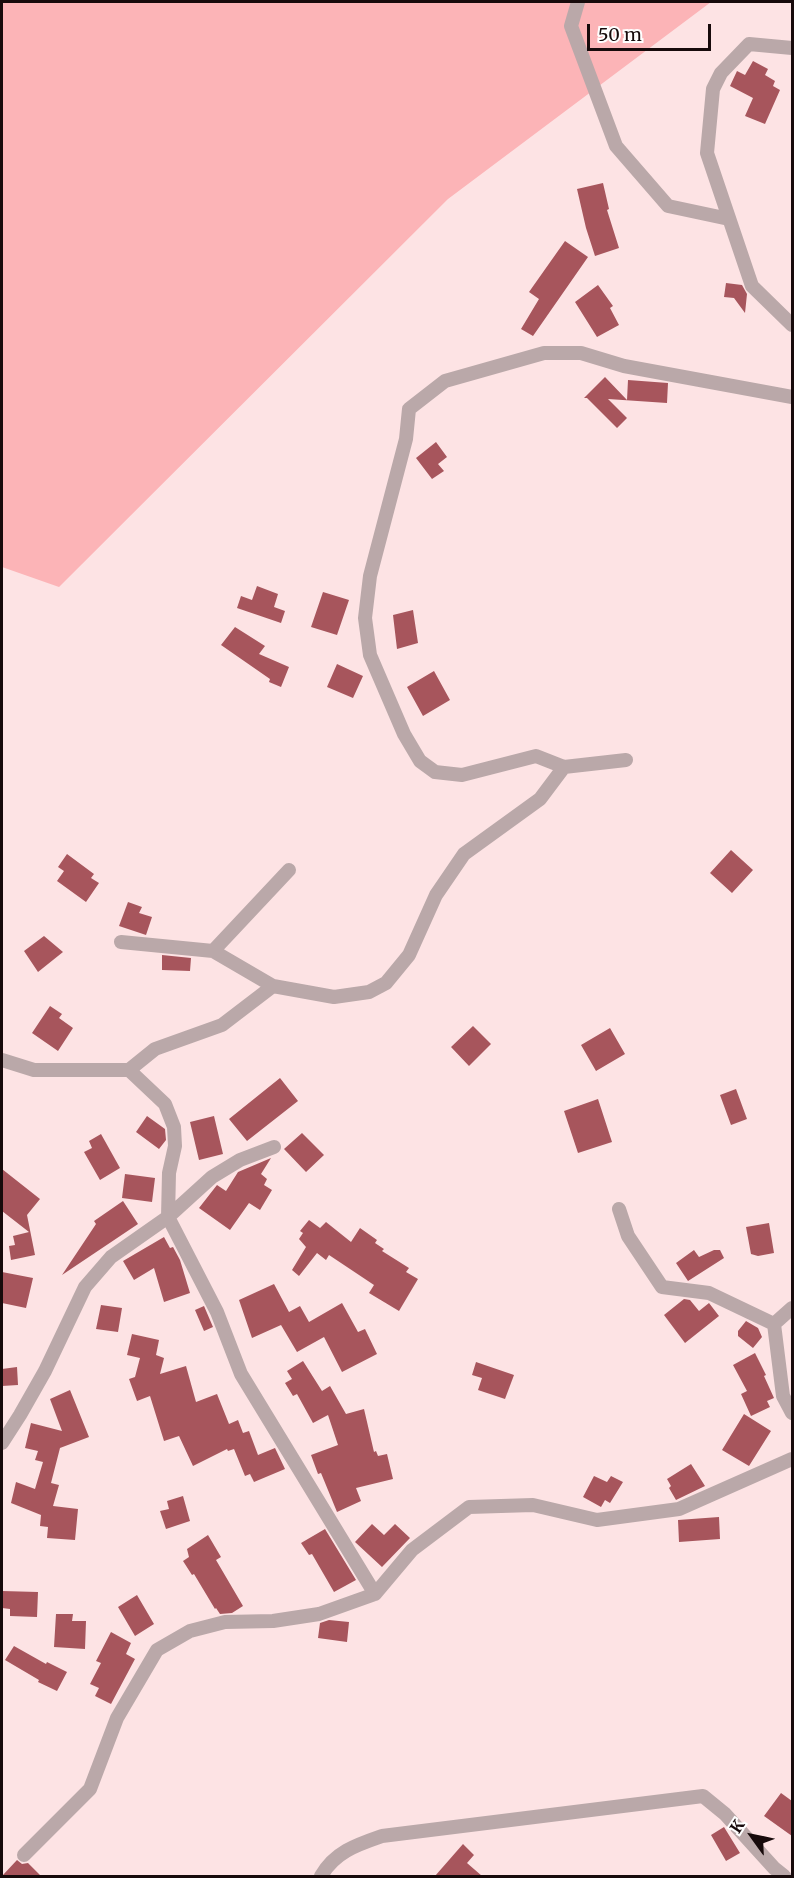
<!DOCTYPE html>
<style>
body{margin:0}
#map{position:relative;width:794px;height:1878px;overflow:hidden;background:#fde3e4;font-family:Merriweather,serif}
canvas{display:block}
.frame{position:absolute;inset:0;border:3px solid #170a0b;pointer-events:none}
.north{position:absolute;left:722px;top:1806px;width:60px;height:60px;-webkit-text-stroke:4px #fff;paint-order:stroke;rotate:303deg;font-size:16px;font-weight:700;line-height:24px;text-align:center;color:#170a0b}
.north::after{content:'';display:block;margin:auto;width:21px;height:27px;background:#170a0b;clip-path:polygon(50% 0,100% 100%,50% 72%,0 100%)}
.scale{position:absolute;left:587px;top:24px;width:124px;height:27px;box-sizing:border-box;border:3px solid #170a0b;border-top:0;padding-left:8px;font-size:18px;line-height:21px;white-space:nowrap;color:#170a0b;-webkit-text-stroke:4px #fff;paint-order:stroke}
</style>
<div id="map">
<canvas width="794" height="1878"></canvas>
<div class="frame"></div>
<div class="north">K</div>
<div class="scale">50 m</div>
</div>
<script>
const c = document.querySelector('canvas').getContext('2d');
c.lineJoin = 'round';
function paint(path, color) { c.fillStyle = color; c.fill(path, 'evenodd'); }
function stroke(path, color, width, dash) { c.strokeStyle = color; c.lineWidth = width; c.lineCap = dash ? 'butt' : 'round'; c.setLineDash(dash || []); c.stroke(path); }
const green = new Path2D(`
 M2 2H711L448 199 59 587 2 567Z`);
const building = new Path2D(`
 M753 61 768 69 765 75 775 81 773 86 780 90 765 124 745 116 753 98 730 86 737 71 745 75Z
 M603 183 609 209 607 210 619 248 595 256 586 228 577 189Z
 M565 241 588 257 533 336 521 329 539 299 529 292Z
 M726 283 742 285 747 294 745 313 734 298 724 297Z
 M598 285 613 306 610 308 619 325 597 337 575 302Z
 M605 377 627 400 628 380 668 383 667 403 608 399 627 418 617 428 587 398H584Z
 M436 442 447 457 438 464 444 471 432 479 416 458Z
 M257 586 278 594 274 607 285 611 281 623 237 608 241 596 252 600Z
 M323 592 349 600 337 635 311 627Z
 M413 610 418 643 397 649 393 615Z
 M235 627 265 646 259 654 289 667 281 687 269 682 270 679 221 645Z
 M337 664 363 676 353 698 327 687Z
 M434 671 450 700 423 716 407 687Z
 M731 850 753 870 732 893 710 873Z
 M67 854 94 874 91 878 99 883 86 902 57 881 64 871 58 867Z
 M128 902 142 907 139 913 152 917 146 935 119 926Z
 M44 936 63 952 38 972 24 951Z
 M162 955 191 958 190 971 162 970Z
 M50 1006 62 1014 59 1018 73 1028 58 1051 32 1033Z
 M473 1026 491 1044 469 1066 451 1047Z
 M610 1028 625 1054 596 1071 581 1045Z
 M280 1078 298 1101 247 1141 229 1119Z
 M736 1089 747 1119 731 1125 720 1095Z
 M598 1099 612 1142 578 1153 564 1111Z
 M147 1116 165 1129 166 1140 159 1149 136 1132Z
 M214 1116 223 1154 199 1160 190 1122Z
 M302 1133 324 1155 306 1172 284 1149Z
 M101 1134 120 1168 100 1180 84 1152 92 1148 89 1141Z
 M271 1158 261 1174 267 1179 264 1185 272 1190 260 1210 249 1203 230 1230 199 1208 217 1185 226 1191 238 1172Z
 M2 1169 40 1199 27 1215 35 1255 11 1260 9 1246 15 1245 13 1236 29 1232 2 1211Z
 M125 1174 155 1178 152 1202 122 1198Z
 M123 1201 138 1224 62 1275 96 1224 94 1221Z
 M309 1220 320 1228 326 1222 351 1242 360 1228 377 1240 375 1243 384 1249 382 1251 409 1268 406 1272 418 1279 399 1311 369 1293 374 1285 329 1255 326 1260 317 1253 299 1276 292 1270 306 1247 299 1239 303 1233 300 1231Z
 M769 1223 774 1253 758 1256 751 1254 746 1227Z
 M164 1237 170 1248 173 1247 180 1260 190 1293 164 1302 154 1268 134 1280 123 1261Z
 M694 1250 699 1257 714 1250H720L724 1258 688 1281 676 1263Z
 M2 1272 33 1278 26 1308 2 1303Z
 M274 1284 289 1312 300 1306 309 1322 342 1303 358 1332 365 1329 377 1354 342 1372 324 1337 297 1352 281 1325 252 1338 239 1300Z
 M684 1299 690 1300 699 1311 709 1303 719 1316 685 1343 664 1315Z
 M101 1305 122 1308 118 1332 96 1329Z
 M204 1306 213 1327 204 1331 195 1310Z
 M746 1321 758 1328 762 1337 753 1348 738 1336V1331Z
 M132 1334 159 1340 156 1355 164 1358 160 1374 186 1366 196 1402 217 1394 229 1424 238 1420 243 1433 249 1431 258 1455 275 1448 285 1469 254 1482 250 1474 245 1476 234 1449 228 1451 227 1449 193 1466 179 1436 164 1441 150 1396 137 1401 129 1379 135 1377 140 1358 127 1355Z
 M755 1353 766 1375 764 1376 774 1398 767 1401 770 1407 751 1416 741 1394 747 1391 733 1365Z
 M303 1361 322 1391 330 1386 346 1414 364 1409 374 1452 376 1451 378 1456 387 1454 393 1479 356 1488 361 1501 337 1512 321 1473 318 1474 311 1455 338 1445 328 1415 313 1423 297 1394 293 1396 285 1383 292 1379 287 1371Z
 M476 1362 514 1375 505 1399 478 1390 482 1378 472 1375Z
 M17 1367 18 1385 2 1386V1369Z
 M70 1390 89 1437 60 1448 51 1483 59 1485 53 1506 78 1509 75 1540 47 1538 48 1527 40 1526 41 1515 11 1503 16 1482 35 1489 43 1462 35 1460 38 1451 25 1448 31 1423 62 1431 50 1399Z
 M744 1414 771 1431 749 1466 722 1450Z
 M691 1464 705 1486 676 1500 669 1488 671 1486 667 1479Z
 M594 1476 607 1482 611 1476 623 1482 610 1503 605 1500 601 1507 583 1497Z
 M183 1496 190 1521 166 1529 160 1511 169 1509 167 1501Z
 M719 1517 720 1539 679 1542 678 1520Z
 M372 1524 384 1535 395 1524 410 1538 382 1567 355 1542Z
 M325 1529 356 1580 334 1592 312 1554 309 1555 301 1543Z
 M208 1535 221 1557 216 1560 243 1606 232 1613 220 1614 216 1608 215 1609 194 1574 192 1575 183 1561 189 1557 187 1549Z
 M2 1591 38 1592 37 1617 10 1616V1609L2 1608Z
 M137 1595 154 1624 135 1636 118 1607Z
 M56 1614H73L72 1621H86L85 1649 54 1647Z
 M329 1620 349 1622 347 1642 318 1638 320 1623Z
 M111 1632 131 1643 126 1654 135 1659 111 1704 95 1696 99 1688 90 1684 101 1663 96 1661Z
 M14 1646 46 1664 47 1662 67 1672 57 1691 38 1682 39 1680 5 1660Z
 M781 1793 792 1801V1836L764 1816Z
 M724 1827 740 1853 726 1861 711 1835Z
 M463 1844 474 1855 467 1863 482 1876H435Z
 M17 1860 22 1864 28 1863 41 1876H2Z`);
const minor = new Path2D(`
 M578 2 571 26 616 146 668 206 729 219
 M792 48 749 44 721 73 713 89 707 153 752 286 792 325
 M626 760 564 767 536 756 462 775 435 772 420 761 404 734 370 655 365 618 370 576 406 439 409 409 445 381 544 353H581L624 366 792 397
 M121 942 213 951 289 870
 M213 951 273 986 334 997 369 992 386 983 409 955 436 895 464 854 540 799 564 767
 M2 1060 34 1070H129L155 1049 222 1025 273 986
 M129 1070 165 1104 174 1127 175 1146 169 1173 168 1217 217 1312 241 1374 375 1594
 M619 1209 628 1236 662 1287 709 1293 774 1324
 M792 1308 774 1324 783 1396 792 1413
 M2 1443 20 1415 45 1371 85 1287 111 1257 168 1217 212 1177 240 1160 274 1147
 M24 1855 90 1789 117 1718 157 1650 190 1631 225 1622 273 1621 319 1614 375 1594 412 1550 469 1507 533 1505 597 1520 679 1509 792 1459
 M321 1876C335 1852 356 1845 382 1836L703 1796 725 1814 774 1868 784 1876`);
paint(green, '#fcb4b7');
paint(building, '#a7555c');
stroke(minor, '#baa8a9', 14);
</script>
